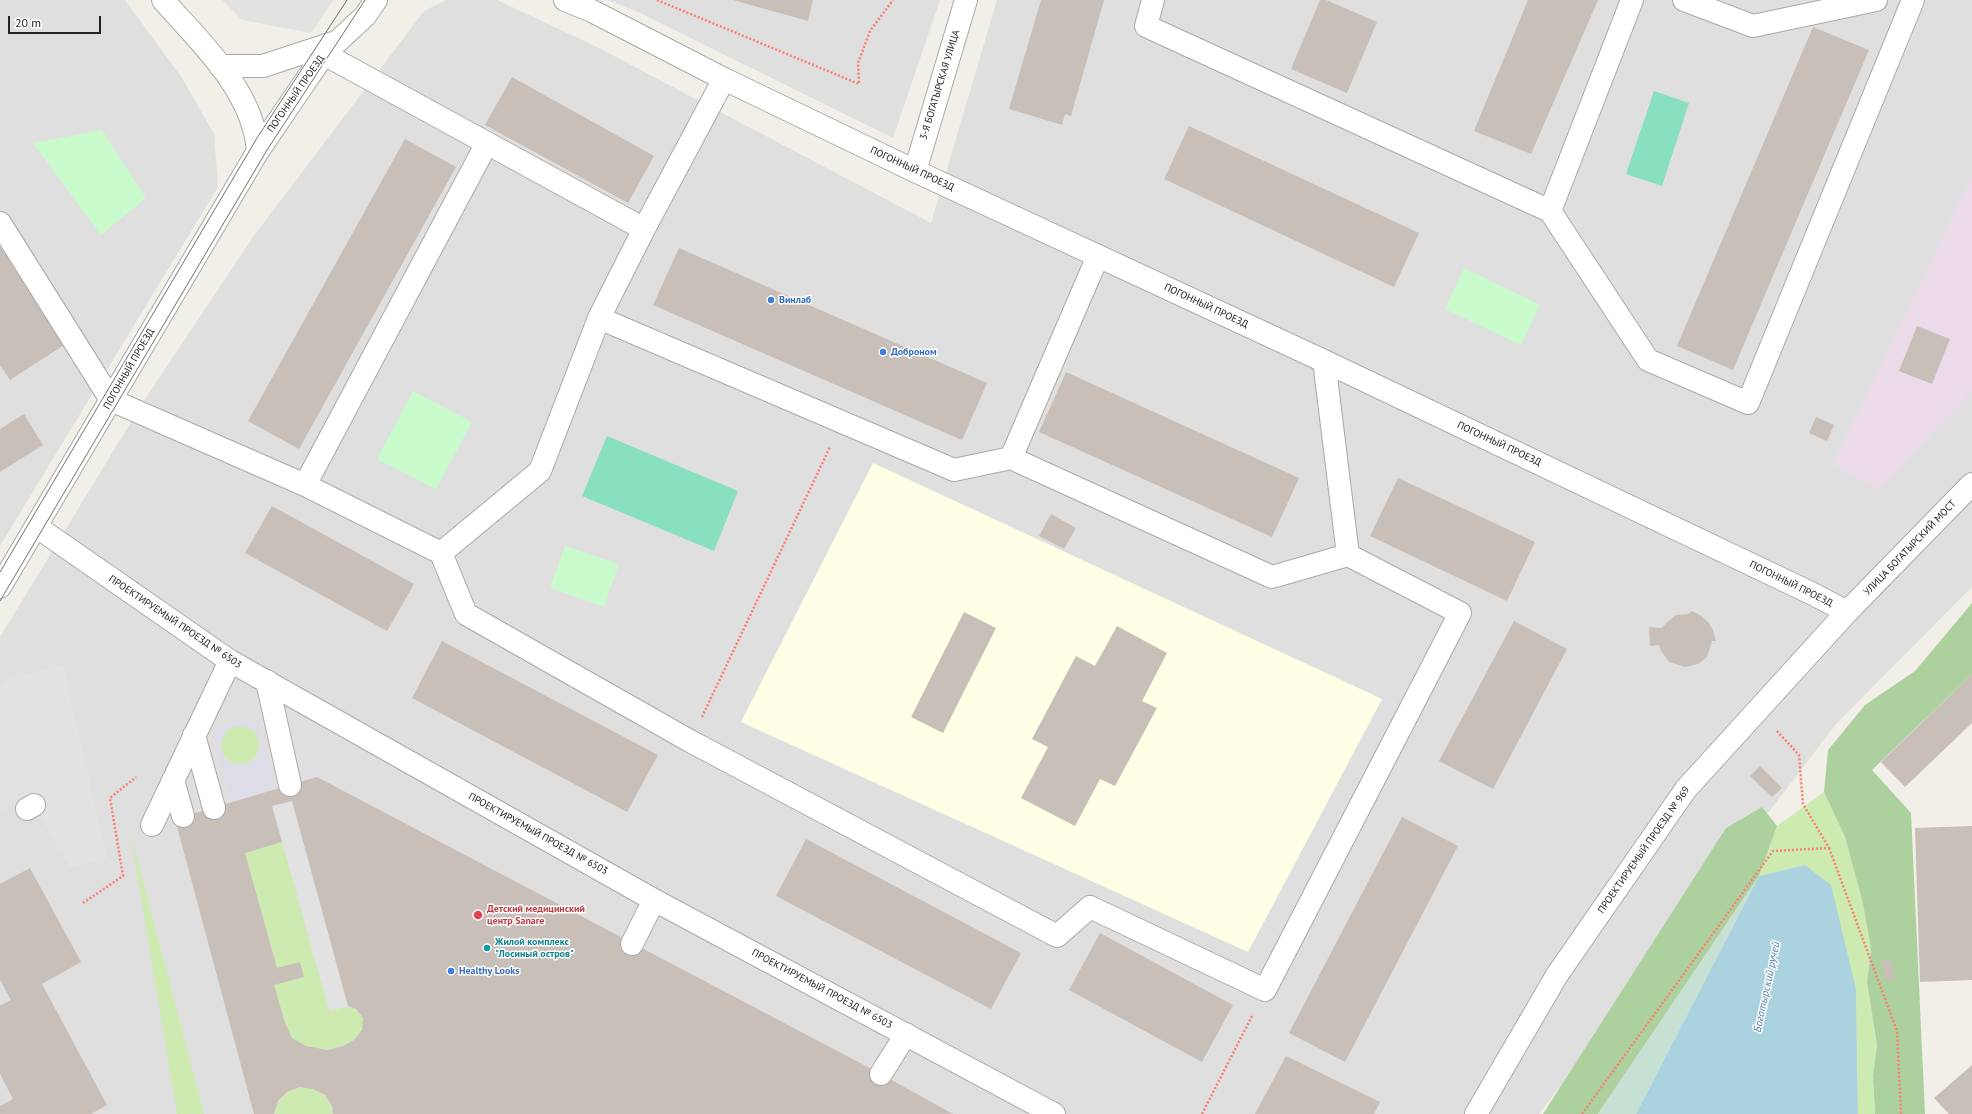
<!DOCTYPE html>
<meta charset="utf-8">
<style>
body{margin:0}
#map{position:relative;width:1972px;height:1114px;overflow:hidden;background:#f2efe9;font-family:"PT Sans",sans-serif}
canvas{display:block}
.scale{position:absolute;left:8px;top:16px;width:93px;height:18px;box-sizing:border-box;border:2px solid #222;border-top:0;padding-left:5px;font-size:12px;line-height:14px;white-space:nowrap;color:#222;-webkit-text-stroke:3px #fff;paint-order:stroke}
</style>
<div id="map">
<canvas width="1972" height="1114"></canvas>
<div class="scale">20 m</div>
</div>
<script>
const c = document.querySelector('canvas').getContext('2d');
c.lineJoin = 'round';
function paint(path, color) { c.fillStyle = color; c.fill(path, 'evenodd'); }
function stroke(path, color, width, dash) { c.strokeStyle = color; c.lineWidth = width; c.lineCap = dash ? 'butt' : 'round'; c.setLineDash(dash || []); c.stroke(path); }
function write(font, color, halo, rows, align = 'center') {
  c.font = font + ' "PT Sans",sans-serif'; c.lineWidth = 3; c.setLineDash([]); c.textBaseline = 'middle'; c.strokeStyle = halo; c.fillStyle = color; for (const [text, x, y, turn = 0] of rows) {
    c.save(); c.translate(x, y); c.rotate((+turn || 0) * Math.PI / 180); c.textAlign = isNaN(turn) ? turn : align; if (halo) c.strokeText(text, 0, 0); c.fillText(text, 0, 0); c.restore();
  }
}
const residential = new Path2D(`
 M0 0H125L182 78 214 134 218 187 0 546Z
 M446 0H497L597 47 931 223 997 0H1972V587L1836 724 1539 1114H0V637L145 399 253 237 424 11Z
 M608 0H940L893 138 638 12Z`);
const industrial = new Path2D(`
 M1972 176V391L1879 489 1833 464Z`);
const education = new Path2D(`
 M873 463 1382 699 1248 952 741 722Z`);
const grass = new Path2D(`
 M221 745a19 19 0 1 1 38 0a19 19 0 1 1-38 0Z
 M1824 792 1845 837 1863 904 1871 949 1867 982 1877 1045 1873 1076 1875 1114H1858L1856 989 1805 865 1759 876 1777 826Z
 M130 832 204 1114H177Z
 M282 842 329 1011C347 1007 351 1002 363 1018 363 1022 363 1027 362 1030 351 1052 306 1056 292 1037 280 1021 275 989 270 970L277 968 245 853Z
 M300 1087C317 1089 330 1095 333 1114H274C280 1098 284 1093 300 1087Z`);
const forest = new Path2D(`
 M1972 603V674L1872 770 1911 813 1925 1114H1875L1873 1076 1877 1045 1867 982 1871 949 1863 904 1845 837 1824 792 1828 750 1865 705 1915 671Z
 M1762 807 1777 826 1759 876 1598 1114H1543L1726 828Z`);
const wetland = new Path2D(`
 M1759 876 1636 1114H1598L1609 1097Z`);
const park = new Path2D(`
 M102 130 146 198 101 235 33 143Z
 M1464 268 1540 305 1521 345 1445 309Z
 M413 391 472 422 436 489 377 459Z
 M565 546 619 564 604 607 550 588Z`);
const pitch = new Path2D(`
 M1654 91 1689 103 1662 186 1626 174Z
 M607 436 738 491 714 551 582 496Z`);
const parking = new Path2D(`
 M222 0H333L311 33 242 20Z
 M63 665 107 858 70 868 28 795 0 811V691L8 678Z
 M292 801 348 1006 330 1011 272 806Z`);
const plaza = new Path2D(`
 M233 720H247L258 727 277 789 231 803 217 753 215 740 222 726ZM235 726 247 727 256 733 260 743 258 754 251 762 240 765 229 762 222 753 221 742 226 732Z`);
const water = new Path2D(`
 M1805 865 1831 885 1856 989 1858 1114H1636L1759 876Z`);
const building = new Path2D(`
 M733 0H813L808 21Z
 M1041 0H1104L1071 116 1065 114 1062 125 1009 109Z
 M1320 0H1326L1377 22 1347 93 1291 69Z
 M1528 0H1598L1531 154 1474 131Z
 M1813 27 1869 50 1733 370 1677 346Z
 M512 77 654 156 628 203 485 125Z
 M1189 126 1419 233 1394 287 1164 179Z
 M405 139 456 167 299 449 248 421Z
 M0 246 64 345 10 380 0 365Z
 M679 248 987 383 962 440 653 305Z
 M1917 326 1950 339 1932 384 1899 371Z
 M1066 372 1299 478 1272 537 1039 432Z
 M24 414 43 445 0 472V429Z
 M1816 417 1834 425 1827 441 1809 433Z
 M1398 478 1535 542 1507 601 1370 536Z
 M272 506 414 584 387 631 245 553Z
 M1051 514 1076 528 1064 549 1039 536Z
 M1692 611 1700 615 1708 622 1713 630 1716 641H1712L1707 657 1698 664 1685 667 1669 662 1661 651 1659 645 1650 646 1649 627 1662 628 1667 622 1676 615 1688 614Z
 M964 612 996 628 943 733 911 717Z
 M1514 621 1567 649 1493 789 1439 761Z
 M1117 626 1167 653 1142 701 1157 708 1115 786 1100 779 1075 826 1021 798 1048 747 1032 739 1076 656 1095 666Z
 M442 641 658 755 627 812 412 698Z
 M1972 674V723L1905 787 1881 762Z
 M1760 766 1782 788 1772 797 1750 776Z
 M317 777 881 1074 953 1114H333L332 1106 325 1095 313 1089 300 1087 287 1092 278 1101 274 1114H254L175 819ZM292 801 348 1006 356 1009 363 1018 362 1030 354 1040 343 1046 328 1050 306 1046 292 1038 285 1023 274 985 304 977 300 962 277 968 245 853 282 842 272 806Z
 M1402 817 1458 846 1345 1062 1289 1033Z
 M1972 826V980L1920 982 1915 828Z
 M806 839 1021 953 991 1009 776 896Z
 M30 868 81 962 42 984 107 1105 91 1114H0V1106L13 1099 0 1074V1006L11 1000 0 980V884Z
 M1100 933 1233 1005 1202 1062 1069 990Z
 M1891 959 1895 979 1885 981 1881 961Z
 M1286 1056 1380 1102 1374 1114H1255Z
 M1972 1065V1114H1949L1934 1098Z`);
const path = new Path2D(`
 M657 0 859 84 858 63 870 31 893 0
 M702 717 830 447
 M1829 848 1897 1031 1901 1114
 M83 903 123 876 110 798 136 777
 M1202 1114 1253 1014
 M1582 1114 1773 851 1829 848 1803 804 1799 755 1776 730`);
const minor = new Path2D(`
 M163 0C201 43 253 90 258 151
 M565 0 592 11 724 79 915 171 1324 361 1813 594 1847 612
 M1153 0 1146 26 1550 211 1648 360 1748 403 1913 0
 M1684 0 1753 26 1876 0
 M324 54 644 229
 M220 66H263L333 43
 M915 171 966 0
 M1550 211 1632 0
 M0 223 111 400 305 485 441 553 466 614 690 741 1057 936 1090 907 1265 990 1460 613 1348 555 1272 577 1011 458 954 470 599 318
 M1324 361 1348 555
 M1011 458 1098 256
 M305 485 487 143
 M37 527 230 661 654 900 1054 1114
 M441 553 540 471 599 318 644 229 724 79
 M0 587 258 151 324 54 365 16 376 0
 M267 681 290 785
 M194 735 214 808
 M173 780 183 816
 M27 809 34 805
 M152 825 230 661
 M632 944 654 900
 M881 1074 906 1034
 M1476 1114 1557 975 1686 789 1847 612 1972 484`);
const tram = new Path2D(`
 M0 572 257 138 347 0
 M0 601 267 150 365 0`);
const markers = [
 [771,300,4,"#3f7fe0"],
 [883,352,4,"#3f7fe0"],
 [478,915,5,"#e0444e"],
 [487,948,4,"#0f9aa8"],
 [451,971,4,"#3f7fe0"]
];
const streetNames = [
 ["3-Я БОГАТЫРСКАЯ УЛИЦА",940,85,-73],
 ["ПОГОННЫЙ ПРОЕЗД",296,94,-55],
 ["ПОГОННЫЙ ПРОЕЗД",912,169,25],
 ["ПОГОННЫЙ ПРОЕЗД",1206,306,25],
 ["ПОГОННЫЙ ПРОЕЗД",129,369,-60],
 ["ПОГОННЫЙ ПРОЕЗД",1499,444,25],
 ["УЛИЦА БОГАТЫРСКИЙ МОСТ",1910,548,-46],
 ["ПОГОННЫЙ ПРОЕЗД",1791,584,26],
 ["ПРОЕКТИРУЕМЫЙ ПРОЕЗД № 6503",175,622,34],
 ["ПРОЕКТИРУЕМЫЙ ПРОЕЗД № 6503",538,834,29],
 ["ПРОЕКТИРУЕМЫЙ ПРОЕЗД № 969",1644,850,-55],
 ["ПРОЕКТИРУЕМЫЙ ПРОЕЗД № 6503",822,989,28]
];
const shopNames = [
 ["Винлаб",779,300],
 ["Доброном",891,352],
 ["Healthy Looks",459,971]
];
const healthNames = [
 ["Детский медицинский",487,909],
 ["центр Sanare",487,921]
];
const cultureNames = [
 ["Жилой комплекс",495,942],
 ["\"Лосиный остров\"",495,954]
];
const waterNames = [
 ["Богатырский ручей",1767,987,-78]
];
paint(residential, '#e0dfdf');
paint(industrial, '#ebdbe8');
paint(education, '#ffffe5');
paint(grass, '#cdebb0');
paint(forest, '#add19e');
paint(wetland, '#c6e0d4');
paint(park, '#c8facc');
paint(pitch, '#88e0be');
paint(parking, '#e2e2e2');
paint(plaza, '#dddde8');
paint(water, '#aad3df');
paint(building, '#c7bfb8');
stroke(minor, '#a9a9a9', 24);
stroke(path, '#fa8072', 2.5, [2, 2]);
stroke(minor, '#fff', 22);
stroke(tram, '#707070', 1);
for (const [x, y, r, color] of markers) { const dot = new Path2D(); dot.arc(x, y, r, 0, 2 * Math.PI); c.fillStyle = color; c.fill(dot); stroke(dot, '#fff', 1.5); }
write('10px', '#222', '#fff', streetNames);
write('bold 10px', '#366cbe', '#fff', shopNames, 'left');
write('bold 10px', '#be3a42', '#fff', healthNames, 'left');
write('bold 10px', '#0d838f', '#fff', cultureNames, 'left');
write('italic 11px', '#4a7aab', '#fff', waterNames);
</script>
